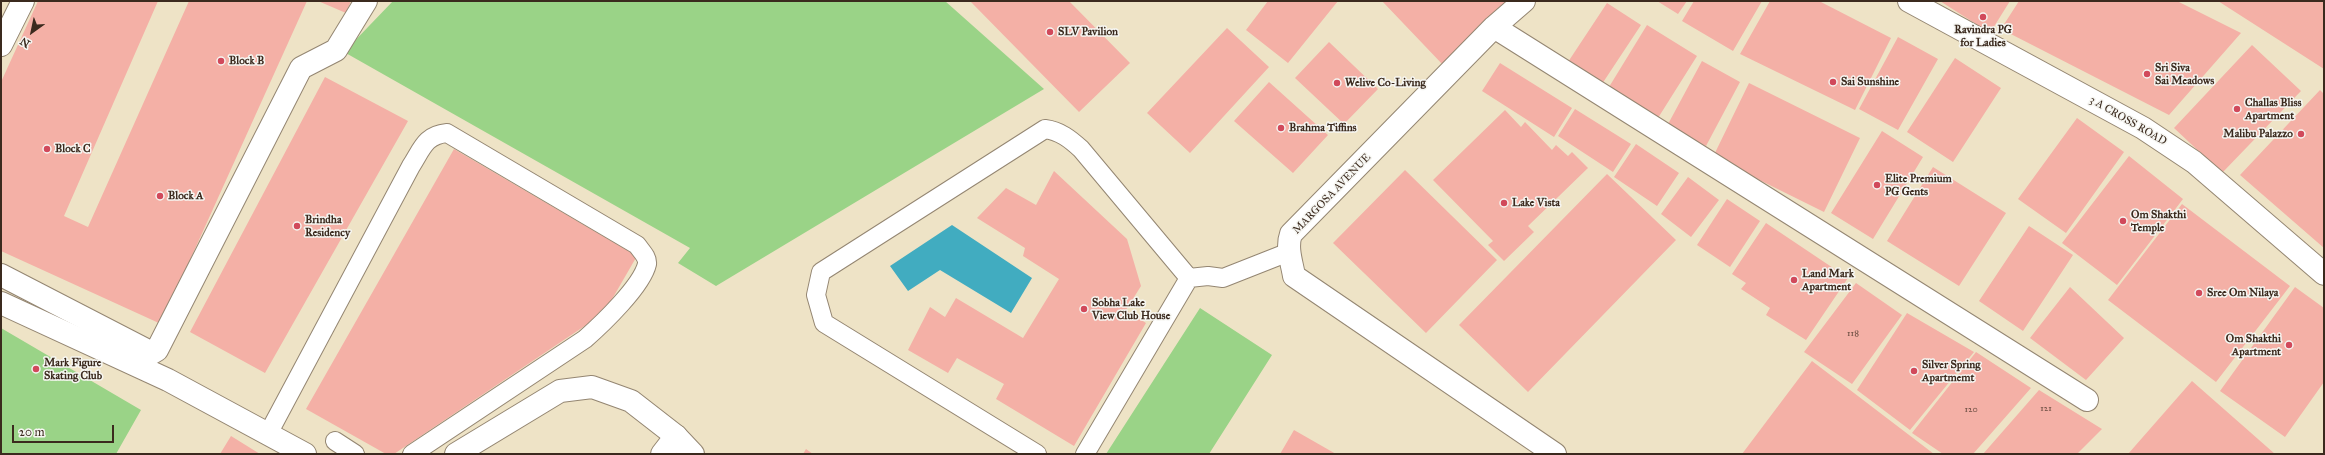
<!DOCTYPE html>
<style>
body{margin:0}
#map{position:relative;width:2325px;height:455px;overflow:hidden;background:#eee3c6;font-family:"IM FELL Great Primer",serif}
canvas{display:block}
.frame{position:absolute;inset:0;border:2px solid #3b2a1e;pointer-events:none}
.north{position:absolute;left:12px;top:12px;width:40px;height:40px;-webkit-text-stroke:3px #f6f6f2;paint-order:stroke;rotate:213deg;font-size:11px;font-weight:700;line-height:16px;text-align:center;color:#3b2a1e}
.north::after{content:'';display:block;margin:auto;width:14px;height:18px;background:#3b2a1e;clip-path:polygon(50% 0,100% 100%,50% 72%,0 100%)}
.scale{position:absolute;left:12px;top:425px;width:102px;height:18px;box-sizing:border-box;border:2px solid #3b2a1e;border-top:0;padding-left:5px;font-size:12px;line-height:14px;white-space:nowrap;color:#3b2a1e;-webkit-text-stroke:3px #f6f6f2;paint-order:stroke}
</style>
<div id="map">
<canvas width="2325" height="455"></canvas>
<div class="frame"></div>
<div class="north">N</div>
<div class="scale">20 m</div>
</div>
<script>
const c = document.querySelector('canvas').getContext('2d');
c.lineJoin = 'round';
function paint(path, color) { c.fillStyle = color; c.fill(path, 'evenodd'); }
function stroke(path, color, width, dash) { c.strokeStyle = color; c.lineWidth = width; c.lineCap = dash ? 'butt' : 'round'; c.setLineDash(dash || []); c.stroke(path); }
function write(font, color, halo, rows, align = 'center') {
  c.font = font + ' "IM FELL Great Primer",serif'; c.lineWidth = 3; c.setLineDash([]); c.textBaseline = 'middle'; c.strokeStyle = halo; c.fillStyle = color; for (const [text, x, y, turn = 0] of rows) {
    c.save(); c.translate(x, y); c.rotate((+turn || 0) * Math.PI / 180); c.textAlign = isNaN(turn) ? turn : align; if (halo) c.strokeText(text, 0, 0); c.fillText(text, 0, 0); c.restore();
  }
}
const green = new Path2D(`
 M393 1H945L1044 89 716 286 678 263 690 248 344 52Z
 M1200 308 1272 355 1209 454H1106Z
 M1 328 141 410 116 454H1Z`);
const water = new Path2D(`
 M952 225 1032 278 1011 313 940 270 908 291 890 266Z`);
const building = new Path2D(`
 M38 1H158L64 216 88 227 189 1H307L161 324 1 251V82Z
 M318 1H351L346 13Z
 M970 1H1069L1130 63 1079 112Z
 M1268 1H1338L1288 63 1246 30Z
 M1382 1H1505L1508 5 1444 66Z
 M1657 1H1687L1678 14Z
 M1694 1H1762L1733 51 1682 21Z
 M1770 1H1819L1891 38 1855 110 1740 54Z
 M1940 1H2010L1990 33Z
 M2019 1H2177L2241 33 2169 115 2001 29Z
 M2218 1H2324V69Z
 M1607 3 1641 25 1602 84 1568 62Z
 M1647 25 1697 56 1658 118 1609 87Z
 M1227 28 1269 67 1190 153 1147 113Z
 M1898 37 1938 59 1898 130 1859 109Z
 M1329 42 1378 89 1344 124 1295 78Z
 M2252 45 2301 91 2222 173 2174 128Z
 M1955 58 2001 88 1953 162 1907 132Z
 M1702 61 1740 82 1706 146 1667 126Z
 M1500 63 1572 108 1554 137 1482 91Z
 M325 77 408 121 265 373 190 332Z
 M1269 82 1328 135 1293 173 1234 121Z
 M1749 83 1860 138 1824 212 1713 157Z
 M2320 90 2324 94V248L2240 175Z
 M1575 109 1631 144 1613 172 1558 136Z
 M1505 110 1521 127 1525 122 1552 150 1556 145 1568 156 1572 152 1588 168 1528 226 1534 232 1504 261 1488 245 1493 241 1433 180Z
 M2077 118 2124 152 2066 233 2018 199Z
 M1882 131 1923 157 1873 239 1831 213Z
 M1636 144 1679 173 1657 206 1614 177Z
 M454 149 637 256 604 313 394 454H386L306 409Z
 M2129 156 2183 199 2117 285 2062 243Z
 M1933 167 2006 213 1959 286 1887 241Z
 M1405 170 1497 260 1426 333 1333 243Z
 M1054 171 1127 239 1141 286 1126 310 1146 323 1074 446 996 399 1004 384 957 358 948 373 908 350 930 307 945 317 956 298 1023 338 1059 279 1023 256 1025 248 977 218 1006 188 1036 205Z
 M1607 174 1676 240 1528 392 1459 325Z
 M1688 177 1719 200 1691 237 1661 214Z
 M1727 199 1760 221 1730 267 1697 245Z
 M2182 204 2290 286 2216 382 2108 300Z
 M1766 223 1848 278 1806 340 1766 315 1770 308 1741 289 1746 283 1732 274Z
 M2029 226 2073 255 2023 331 1979 301Z
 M1856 283 1902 315 1852 384 1804 352Z
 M2070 287 2124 338 2086 380 2030 338Z
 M2295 287 2324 308V382L2285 437 2220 391Z
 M1907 313 1974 352 1910 430 1857 390Z
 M1976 352 2031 388 1973 454H1943L1912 433Z
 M1812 361 1934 454H1742Z
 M2192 381 2275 454H2128Z
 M2039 390 2102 429 2077 454H1983Z
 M1294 430 1336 454H1280Z
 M231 436 260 454H220Z
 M806 449 813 454H803Z`);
const service = new Path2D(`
 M268 434 411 166C422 149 425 135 447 133L637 245C641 251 648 257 647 264 642 286 602 324 585 339L412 454
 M335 441 355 454
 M1037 454 824 323 816 295 821 272 1045 129C1060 131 1070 139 1081 149L1189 278 1208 276 1223 278 1289 252
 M1085 454 1189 278`);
const minor = new Path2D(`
 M1524 1 1494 27 1291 234C1286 248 1292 263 1294 276L1555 454
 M1909 1 2143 128 2194 162 2324 274
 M1494 27 2087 400
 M1 45 23 1
 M1 275 152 353 157 350 301 68 336 50 366 1
 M662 454 676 436`);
const tertiary = new Path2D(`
 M1 303 168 380 305 454
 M456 454 560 391 592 387 631 401 676 436 693 454`);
const markers = [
 [1983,17,4,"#d1495b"],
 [1050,32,4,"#d1495b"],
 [221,61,4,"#d1495b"],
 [2147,74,4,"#d1495b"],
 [1833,82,4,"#d1495b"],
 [1337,83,4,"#d1495b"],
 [2237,109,4,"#d1495b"],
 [1281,128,4,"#d1495b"],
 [2301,134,4,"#d1495b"],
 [47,149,4,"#d1495b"],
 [1877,185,4,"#d1495b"],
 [160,196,4,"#d1495b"],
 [1504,203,4,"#d1495b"],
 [2123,221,4,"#d1495b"],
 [297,226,4,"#d1495b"],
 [1794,280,4,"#d1495b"],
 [2199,293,4,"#d1495b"],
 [1084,309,4,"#d1495b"],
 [2289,345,4,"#d1495b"],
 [36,369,4,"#d1495b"],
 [1914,371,4,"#d1495b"]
];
const numberNames = [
 ["118",1853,334],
 ["121",2046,409],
 ["120",1971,410]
];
const poiNames = [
 ["Ravindra PG",1983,30,"center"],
 ["for Ladies",1983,43,"center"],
 ["SLV Pavilion",1058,32],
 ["Block B",229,61],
 ["Sri Siva",2155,68],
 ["Sai Meadows",2155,81],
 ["Sai Sunshine",1841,82],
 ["Welive Co-Living",1345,83],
 ["Challas Bliss",2245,103],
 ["Apartment",2245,116],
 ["Brahma Tiffins",1289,128],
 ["Malibu Palazzo",2293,134,"right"],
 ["Block C",55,149],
 ["Elite Premium",1885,179],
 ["PG Gents",1885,192],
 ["Block A",168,196],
 ["Lake Vista",1512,203],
 ["Om Shakthi",2131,215],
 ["Temple",2131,228],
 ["Brindha",305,220],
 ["Residency",305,233],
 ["Land Mark",1802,274],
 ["Apartment",1802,287],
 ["Sree Om Nilaya",2207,293],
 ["Sobha Lake",1092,303],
 ["View Club House",1092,316],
 ["Om Shakthi",2281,339,"right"],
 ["Apartment",2281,352,"right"],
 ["Mark Figure",44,363],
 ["Skating Club",44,376],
 ["Silver Spring",1922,365],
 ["Apartmemt",1922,378]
];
const streetNames = [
 ["3 A CROSS ROAD",2128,121,30],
 ["MARGOSA AVENUE",1332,194,-46]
];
paint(green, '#9ad387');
paint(water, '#41acc0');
paint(building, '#f4b0a6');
stroke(service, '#948672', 20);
stroke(minor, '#948672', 24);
stroke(tertiary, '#948672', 24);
stroke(service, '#fff', 18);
stroke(minor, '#fff', 22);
stroke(tertiary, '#fff', 22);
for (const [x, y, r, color] of markers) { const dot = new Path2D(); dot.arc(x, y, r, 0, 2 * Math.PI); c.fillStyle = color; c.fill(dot); stroke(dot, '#f6f6f2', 1.5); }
write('9px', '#694c40', null, numberNames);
write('bold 11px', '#3b2a1e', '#f6f6f2', poiNames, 'left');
write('11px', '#3b2a1e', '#f6f6f2', streetNames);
</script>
